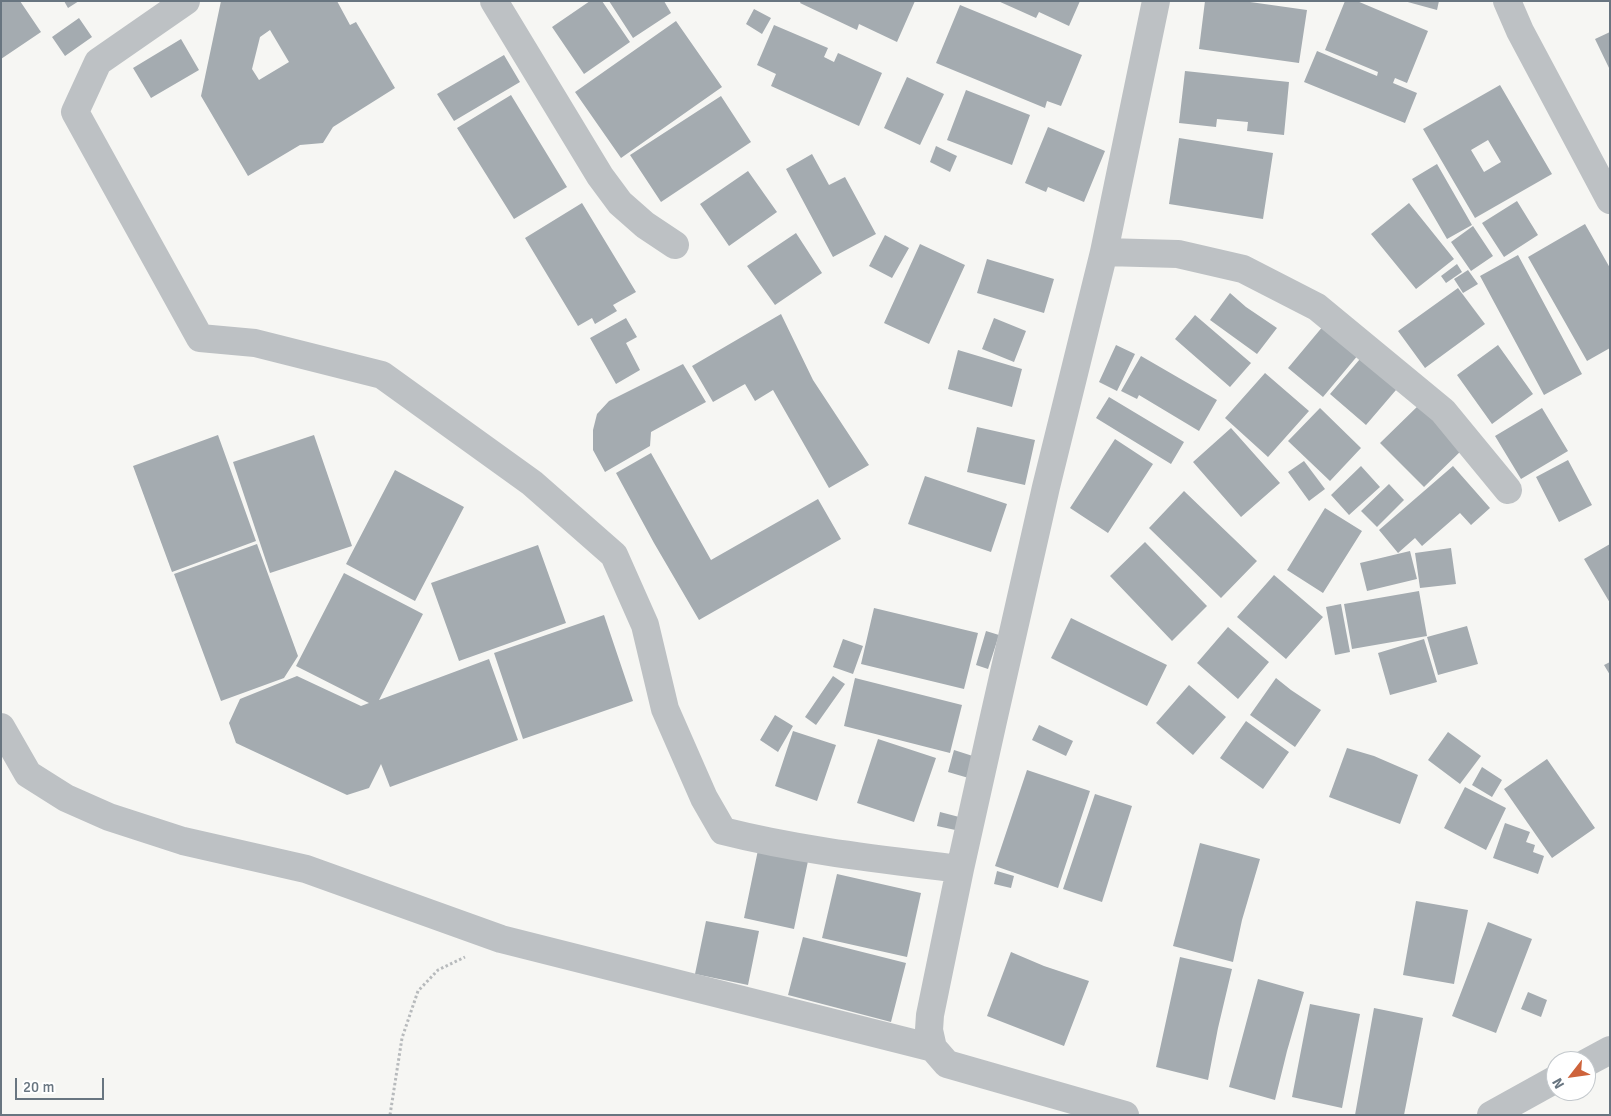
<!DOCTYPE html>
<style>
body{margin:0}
#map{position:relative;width:1611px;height:1116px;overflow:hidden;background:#f6f6f3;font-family:Signika,sans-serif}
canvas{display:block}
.frame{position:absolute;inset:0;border:2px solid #687580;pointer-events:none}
.north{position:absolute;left:1546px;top:1051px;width:50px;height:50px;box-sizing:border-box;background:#fff;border:1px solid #c3c8cc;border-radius:50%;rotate:240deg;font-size:14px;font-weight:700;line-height:20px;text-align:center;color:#687580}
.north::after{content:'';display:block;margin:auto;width:18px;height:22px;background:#ce633b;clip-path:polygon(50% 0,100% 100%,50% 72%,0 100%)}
.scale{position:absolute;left:15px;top:1078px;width:89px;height:22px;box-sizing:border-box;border:2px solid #687580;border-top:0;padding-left:6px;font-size:15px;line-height:18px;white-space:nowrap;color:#687580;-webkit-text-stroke:4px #fff;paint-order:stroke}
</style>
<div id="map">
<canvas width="1611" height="1116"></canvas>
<div class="frame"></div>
<div class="north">N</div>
<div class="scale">20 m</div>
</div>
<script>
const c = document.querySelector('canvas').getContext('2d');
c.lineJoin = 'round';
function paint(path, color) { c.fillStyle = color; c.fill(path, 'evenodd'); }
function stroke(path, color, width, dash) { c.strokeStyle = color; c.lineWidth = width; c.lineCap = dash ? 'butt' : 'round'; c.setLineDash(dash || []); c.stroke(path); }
const building = new Path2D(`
 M1 1H20L41 32 1 59Z
 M64 1H79L68 8Z
 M221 1H337L350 25 356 22 395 88 333 127 323 143 300 145 248 176 201 96ZM270 30 289 62 259 80 252 69 260 37Z
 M590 1H602L630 42 584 74 552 27Z
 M609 1H664L671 13 633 38Z
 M801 1H915L897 42 859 24 857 30 800 3Z
 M998 1H1080L1069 26 1039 12 1036 18Z
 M1205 1H1243L1307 10 1299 63 1199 49Z
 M1345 1H1357L1428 31 1407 83 1395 78 1393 83 1417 93 1405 123 1304 82 1317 51 1377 76 1378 72 1325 50Z
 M1404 1H1439L1437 10Z
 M960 5 1082 55 1061 106 1047 101 1045 108 936 63Z
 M754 9 771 18 762 34 746 24Z
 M79 18 92 37 65 56 52 37Z
 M676 21 722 87 621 158 575 92Z
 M774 25 828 48 824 57 834 62 838 53 882 73 859 126 771 86 776 74 757 65Z
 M1610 32V70L1595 39Z
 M181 39 199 70 151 98 133 68Z
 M504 55 520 82 454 121 437 94Z
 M1185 71 1289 82 1284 135 1247 131 1248 122 1217 119 1216 127 1179 123Z
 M907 77 944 94 920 145 884 128Z
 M1500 85 1552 174 1475 218 1423 129ZM1488 140 1501 162 1484 172 1471 150Z
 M966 90 1030 115 1012 165 947 140Z
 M511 95 567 187 514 219 457 128Z
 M721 96 751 142 661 202 630 155Z
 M1048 127 1105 151 1084 202 1048 187 1046 192 1025 183Z
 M1179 138 1273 153 1263 219 1169 204Z
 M936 146 957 156 950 172 930 162Z
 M812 154 829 185 845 177 876 234 833 257 786 169Z
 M1437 164 1472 225 1447 239 1412 179Z
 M748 171 777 212 729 246 700 204Z
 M1517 201 1538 235 1504 257 1482 223Z
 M582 203 636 292 613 305 617 311 595 324 592 318 578 326 525 238Z
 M1409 203 1454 259 1416 289 1371 234Z
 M1585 224 1610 268V348L1587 361 1528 257Z
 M1473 226 1493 256 1471 271 1451 242Z
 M796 233 822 273 775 305 747 266Z
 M885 235 909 248 892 278 869 266Z
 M920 244 965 265 929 344 884 323Z
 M1518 255 1582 374 1544 395 1480 276Z
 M987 259 1054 279 1044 313 977 293Z
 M1457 264 1462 272 1446 283 1441 276Z
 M1468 270 1478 284 1463 293 1454 279Z
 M1458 288 1485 324 1425 368 1398 331Z
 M1230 293 1246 307 1277 328 1257 354 1210 320Z
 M781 314 813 380 869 465 829 488 773 390 755 401 745 384 713 402 692 366Z
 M1195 315 1251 363 1230 387 1175 339Z
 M626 318 637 337 626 343 640 370 616 384 590 338Z
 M994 318 1026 331 1014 362 982 349Z
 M1329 319 1364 348 1323 397 1288 368Z
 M1116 345 1135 354 1117 391 1099 382Z
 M1498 345 1533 394 1492 424 1457 375Z
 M958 350 1022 369 1012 407 948 389Z
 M1366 352 1402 383 1366 425 1330 394Z
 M1141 356 1217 400 1199 431 1139 395 1137 399 1121 391Z
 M683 364 706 402 651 432 650 446 605 472 593 450V430L597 414 609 401Z
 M1265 373 1309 411 1268 457 1225 418Z
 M1109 397 1184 442 1171 464 1096 418Z
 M1422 402 1466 446 1424 487 1380 443Z
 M1320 408 1361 448 1330 481 1288 441Z
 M1542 408 1568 451 1521 479 1495 436Z
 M977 427 1035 440 1025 485 967 472Z
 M1231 428 1280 483 1241 517 1193 462Z
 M218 435 256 541 172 572 133 466Z
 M314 435 352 546 270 573 233 462Z
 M1115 439 1153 464 1108 533 1070 508Z
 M651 453 711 560 818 499 841 539 699 620 654 543 616 473Z
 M1568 460 1592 505 1559 522 1536 477Z
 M1304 461 1325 489 1309 501 1288 472Z
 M1361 466 1380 487 1349 515 1331 495Z
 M1453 466 1490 508 1471 525 1460 513 1422 546 1415 538 1398 553 1379 530Z
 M395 470 464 507 415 601 346 564Z
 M925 476 1007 504 991 552 908 524Z
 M1389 484 1404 500 1377 527 1361 511Z
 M1184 491 1257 561 1221 598 1149 528Z
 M1325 508 1362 531 1323 593 1287 570Z
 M1145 542 1207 606 1172 641 1110 576Z
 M257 544 298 656 284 678 221 701 174 574Z
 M1610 544V603L1584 559Z
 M538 545 566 623 459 661 431 583Z
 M1451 548 1456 584 1420 588 1415 553Z
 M1410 551 1417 579 1367 591 1360 563Z
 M344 573 423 614 379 700 489 659 518 740 390 787 381 764 369 788 347 795 236 743 229 723 240 699 297 676 361 706 369 703 296 666Z
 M1274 575 1323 617 1286 659 1237 617Z
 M1419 591 1427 636 1352 649 1344 604Z
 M1341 604 1350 652 1335 655 1326 607Z
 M874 608 978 633 964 689 861 664Z
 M604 615 633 701 523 739 494 653Z
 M1071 618 1167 665 1147 706 1051 658Z
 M1467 626 1478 664 1438 675 1427 637Z
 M1228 627 1269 662 1238 699 1197 663Z
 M986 631 999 635 988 669 976 665Z
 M843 639 863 646 853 674 833 667Z
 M1424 639 1437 682 1390 695 1378 653Z
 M1610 662V675L1604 665Z
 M833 676 845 684 816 725 805 717Z
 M855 678 962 705 950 753 844 726Z
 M1276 678 1291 690 1321 710 1295 747 1250 715Z
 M1189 685 1226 717 1193 755 1156 723Z
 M775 715 793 726 778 752 760 740Z
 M1246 721 1289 752 1263 789 1220 758Z
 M1039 725 1073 741 1066 756 1032 740Z
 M793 731 836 745 817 801 775 786Z
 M1448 732 1481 756 1460 784 1428 760Z
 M878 739 936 758 914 822 857 803Z
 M1347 748 1374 756 1418 775 1400 824 1329 797Z
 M954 750 979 758 972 779 948 772Z
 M1547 759 1595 828 1552 858 1504 789Z
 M1482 767 1502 780 1492 797 1472 785Z
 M1027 770 1090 791 1058 888 995 866Z
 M1465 787 1506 808 1486 850 1444 828Z
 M1095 794 1132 806 1102 902 1063 889Z
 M940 812 963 818 960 831 937 826Z
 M1505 823 1530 832 1526 842 1535 845 1533 852 1544 856 1538 874 1493 858Z
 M1200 843 1260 859 1242 920 1233 962 1173 946Z
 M758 850 808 861 794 929 744 918Z
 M997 871 1014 876 1011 888 994 884Z
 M837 874 921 893 907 957 822 938Z
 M1416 901 1468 910 1454 984 1403 975Z
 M706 921 759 931 748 985 695 974Z
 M1488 922 1532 939 1496 1033 1452 1016Z
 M803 937 906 963 891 1022 788 995Z
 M1011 952 1044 966 1089 981 1064 1046 987 1016Z
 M1180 957 1232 969 1218 1028 1208 1080 1156 1067Z
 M1258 979 1304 992 1287 1051 1275 1100 1229 1087Z
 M1528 992 1547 1000 1541 1017 1521 1009Z
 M1310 1004 1360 1014 1342 1108 1292 1097Z
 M1374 1008 1423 1018 1404 1115H1355Z`);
const path = new Path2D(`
 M390 1115 402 1038 418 991 438 970 465 957`);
const street = new Path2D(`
 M186 1 98 62 75 112 200 338 255 343 382 375 532 483 614 555 645 625 665 709 704 798 723 831C802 851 879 859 960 869
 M494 1 600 176 620 203 645 225 675 245
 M1507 1 1520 31 1610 200
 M1104 252 1178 254 1243 269 1317 307 1443 411 1508 490
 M1 727 28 774 66 798 109 817 183 841 306 869 501 939 933 1048 947 1064 1125 1115
 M933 1048 929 1030 930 1015 960 869 993 721 1046 487 1104 252 1156 1
 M1586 1063 1610 1050
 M1491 1115 1556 1079`);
paint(building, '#a4abb0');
stroke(path, '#b7babc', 3, [2.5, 2.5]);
stroke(street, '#bdc1c4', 28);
</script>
